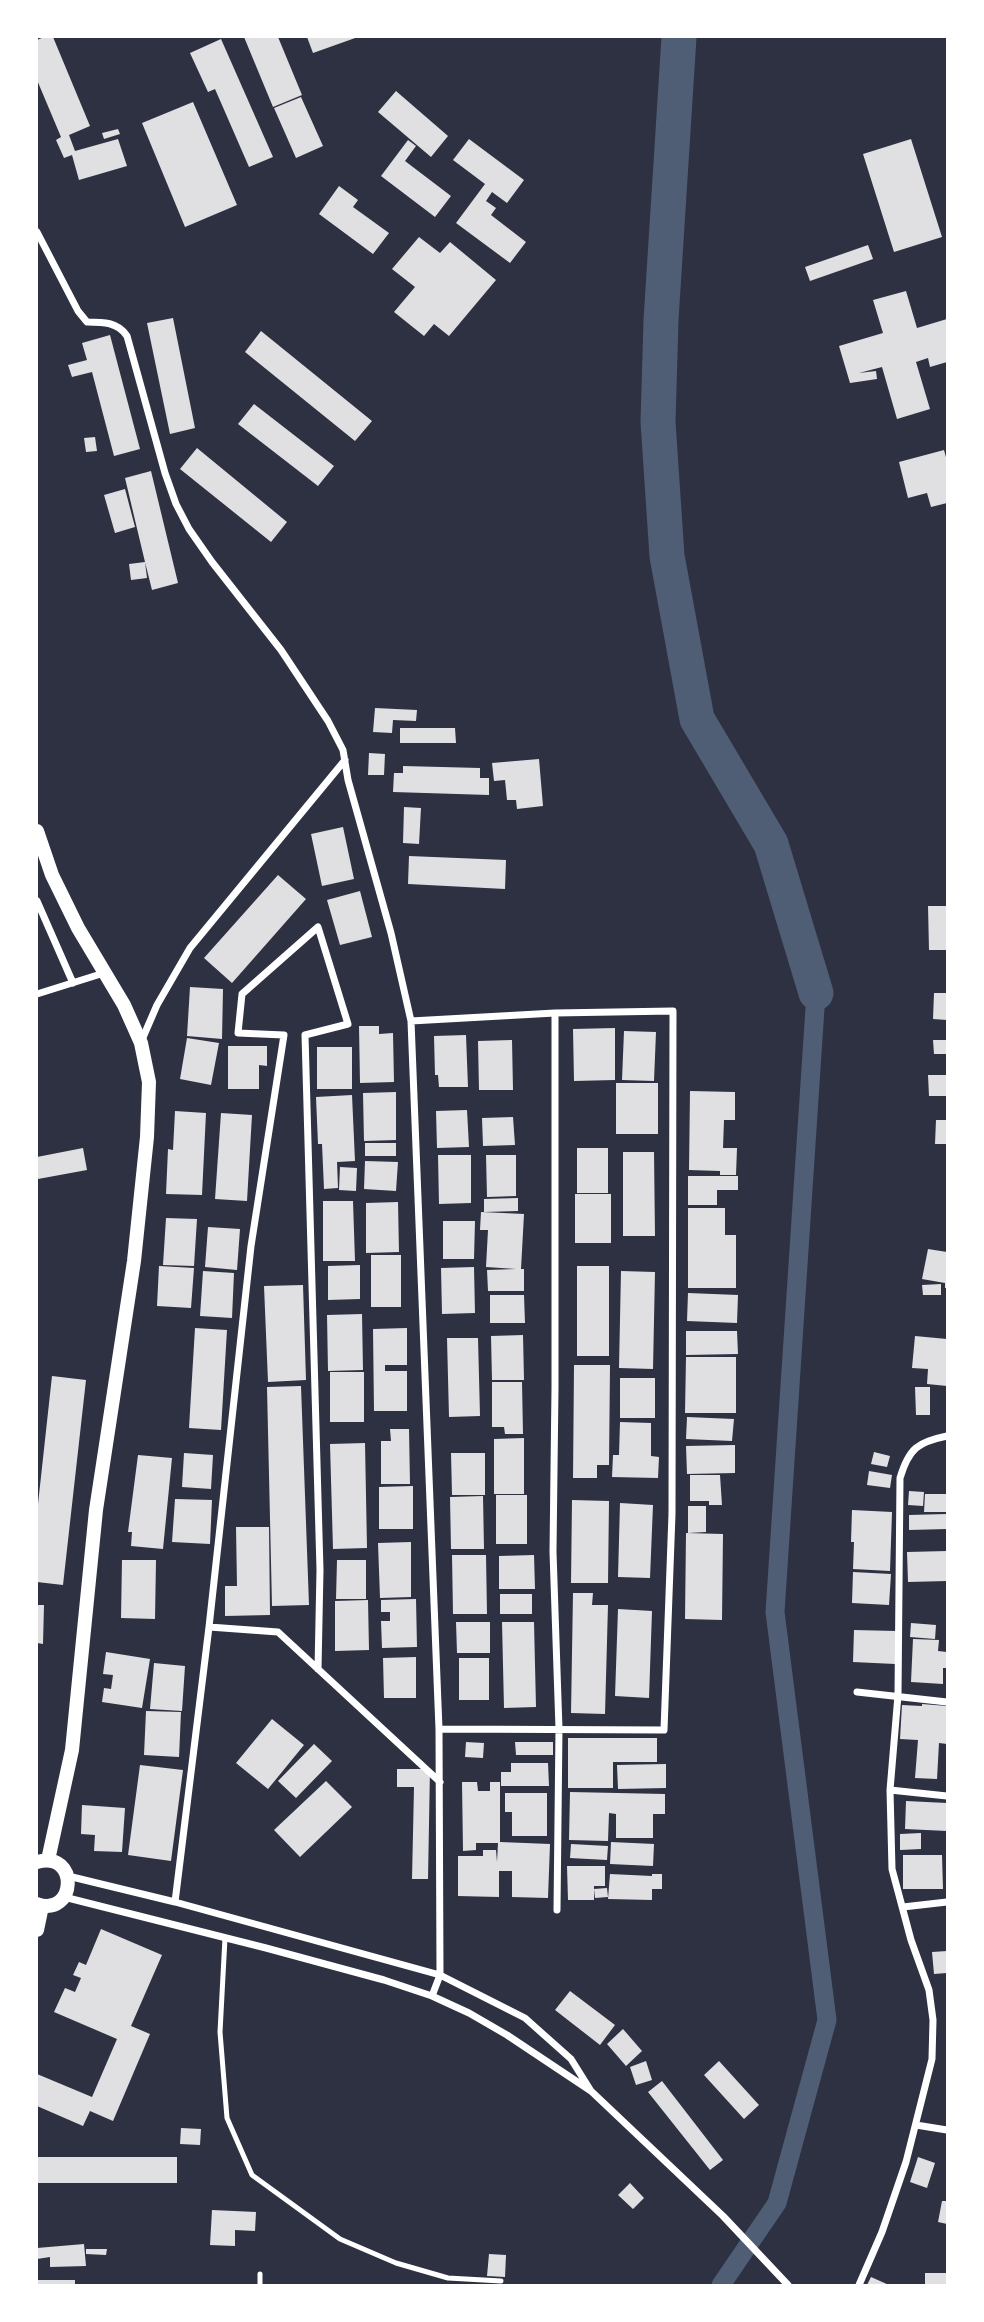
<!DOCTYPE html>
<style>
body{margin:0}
#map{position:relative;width:984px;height:2322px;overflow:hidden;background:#2d3142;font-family:Overpass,sans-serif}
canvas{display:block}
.frame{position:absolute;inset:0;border:38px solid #fff;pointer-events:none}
</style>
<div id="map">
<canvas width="984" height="2322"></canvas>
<div class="frame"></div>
</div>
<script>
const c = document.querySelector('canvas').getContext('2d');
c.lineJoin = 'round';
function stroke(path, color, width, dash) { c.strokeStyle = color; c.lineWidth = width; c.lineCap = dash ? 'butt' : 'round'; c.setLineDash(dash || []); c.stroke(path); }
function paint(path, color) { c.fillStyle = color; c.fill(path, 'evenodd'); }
const canal = new Path2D(`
 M721 2285 777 2203 827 2020 775 1612 816 993`);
const river = new Path2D(`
 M679 37 661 320 658 422 667 556 697 719 771 844 816 993`);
const building = new Path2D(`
 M44 37H53L90 126 69 135 75 151 118 139 127 166 79 180 72 155 64 158 56 140 61 137 37 80V40Z
 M244 37H278L302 95 273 107Z
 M307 37H358L313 53Z
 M221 39 273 157 249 167 215 89 208 92 190 53Z
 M396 91 448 136 431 157 378 112Z
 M301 97 323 146 296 158 274 108Z
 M193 102 237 205 185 227 142 123Z
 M118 129 120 134 104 139 102 133Z
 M469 139 524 180 507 203 492 192 486 201 496 208 491 215 526 242 510 263 456 223 485 184 453 160Z
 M911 139 942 237 894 252 863 154Z
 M408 140 416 146 405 161 451 196 435 217 381 176Z
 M339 186 358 200 353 207 389 233 373 254 319 214Z
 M419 237 440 253 450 242 496 280 449 336 434 324 424 336 394 312 415 287 392 269Z
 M868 245 873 259 810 281 805 267Z
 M906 291 917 328 947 319V362L930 367 928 358 916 362 930 409 897 419 882 367 859 373 876 371 877 379 850 383 839 346 883 333 873 300Z
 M173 318 195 428 170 434 147 323Z
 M261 331 372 421 355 441 245 352Z
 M110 335 140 449 114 456 92 372 72 377 68 365 87 360 82 343Z
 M254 404 334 466 318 486 238 424Z
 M95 437 97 451 86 452 84 438Z
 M197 448 287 522 271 542 180 469Z
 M944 450 947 461V503L931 507 927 493 908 498 899 462Z
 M151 471 178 583 152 590 145 562 147 578 131 580 129 564 145 562 125 478Z
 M125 489 135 527 115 533 104 495Z
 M375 708 417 710 416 721 393 720 392 733 373 732Z
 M400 728H455L456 743H400Z
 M369 753 385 754 384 775H368Z
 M539 759 543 806 517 809 516 800H507L505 780 494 781 492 763Z
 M403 766 480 768V778H489V795L393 792 394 773H403Z
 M404 807 421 808 419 844 403 843Z
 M343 827 354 879 322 886 311 834Z
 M409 856 506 860 505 889 408 884Z
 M278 875 306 899 232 983 204 958Z
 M360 891 372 937 340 945 327 900Z
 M928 906H947V950H929Z
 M190 987 223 989 222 1039 187 1036Z
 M934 993H947V1020L933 1019Z
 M359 1026H379V1034L393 1033 394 1082 360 1083Z
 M615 1028V1080L574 1081 573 1029Z
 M624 1031 656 1032 654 1081 622 1080Z
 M466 1035 468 1087H439L438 1075H435L434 1036Z
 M187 1038 219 1043 211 1085 180 1079Z
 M512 1040 513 1090H479L478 1041Z
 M933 1040H947V1054H934Z
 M228 1046H267V1066L259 1065V1089H228Z
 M317 1047H352V1089H317Z
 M928 1075H947V1096H929Z
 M616 1083H658V1134H616Z
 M690 1091 735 1092V1120H724L723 1148H737L736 1175H720V1171L689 1170Z
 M396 1092V1140L364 1141 363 1093Z
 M352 1095 355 1161 337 1162 338 1188 324 1189 322 1144H318L316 1097Z
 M467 1110 469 1147 437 1148 436 1111Z
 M175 1111 206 1113 202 1195 166 1194 168 1149 173 1150Z
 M221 1113 252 1115 247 1201 215 1199Z
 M513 1117 515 1145 483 1146 482 1118Z
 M936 1120H947V1144H935Z
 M365 1143H396V1156H365Z
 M83 1148 87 1170 38 1179 37 1157Z
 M577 1148H608V1193H577Z
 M623 1152H654L655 1236H623Z
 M438 1155H471V1203L439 1204Z
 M486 1155H516V1196L487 1197Z
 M365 1161 398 1162 396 1191 364 1189Z
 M340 1167 357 1168 356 1191 339 1190Z
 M688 1176H738V1190H717V1205H688Z
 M575 1194H611V1243H575Z
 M518 1198V1211L484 1212V1199Z
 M323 1201H353L355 1261H323Z
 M398 1202 399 1252 366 1253V1203Z
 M688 1208H725V1235H736V1288H688Z
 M481 1212 524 1214 521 1269H524V1291H488L487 1270 516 1269 486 1267 488 1230H480Z
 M166 1218 197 1219 194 1266 163 1265Z
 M443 1221H475L474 1259H443Z
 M208 1227 240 1229 237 1270 205 1267Z
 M928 1249 947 1252V1288H945V1283L922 1279Z
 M371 1255H401V1307H371Z
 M360 1265V1299L328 1300V1266Z
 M159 1266 194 1268 191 1308 157 1306Z
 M577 1266H609V1356H577Z
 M474 1267 475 1313 442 1314 441 1268Z
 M203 1271 234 1273 232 1318 200 1316Z
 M621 1271 655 1272 653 1369 619 1368Z
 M941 1284V1295H923L922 1285Z
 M303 1285 306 1380 268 1382 264 1286Z
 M688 1293 738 1295 737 1323 687 1321Z
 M490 1295H524L525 1323H490Z
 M362 1314 363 1370 328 1371 327 1315Z
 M195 1328 227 1330 221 1430 189 1428Z
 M407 1328V1365H385V1371H407V1411H374L373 1329Z
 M686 1331H737L738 1354 686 1355Z
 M523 1335 524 1380H492L491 1336Z
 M915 1336 947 1339V1386L927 1384 928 1369 912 1368Z
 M447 1338H478L480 1416 449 1417Z
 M686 1357H736V1413H685Z
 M574 1365H610L609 1465H597V1478H573Z
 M330 1372H364V1422H330Z
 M52 1376 86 1380 63 1585 37 1582V1513Z
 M620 1378H655V1418H620Z
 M492 1382H522L523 1434H505L504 1427H492Z
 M301 1386 309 1605 272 1606 267 1387Z
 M915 1387H930V1415H916Z
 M687 1417 734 1419 732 1441 686 1439Z
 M620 1422 651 1423V1456L659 1457 658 1478 612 1477 613 1455H619Z
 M390 1429H409L410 1484H381V1441H391Z
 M524 1438V1494H494V1439Z
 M365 1443 367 1548 333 1549 330 1444Z
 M735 1445V1473L687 1474 686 1446Z
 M874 1452 890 1456 887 1467 871 1464Z
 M184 1453 213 1455 211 1489 182 1487Z
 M451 1453H485V1495H452Z
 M138 1455 172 1458 163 1549 131 1546 132 1532H128Z
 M869 1471 892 1475 890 1488 867 1485Z
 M690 1475H720L722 1505H709V1501H690Z
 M413 1486V1529H379V1487Z
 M909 1491 924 1492 923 1506 908 1505Z
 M925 1494H947V1512H924Z
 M496 1495H527V1544H496Z
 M483 1496 484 1549H451L450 1497Z
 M175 1499 212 1500 210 1544 172 1542Z
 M572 1500 609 1501 608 1583H571Z
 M620 1503 653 1505 650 1578 618 1577Z
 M688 1506H706V1532L688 1533Z
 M852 1510 892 1512 890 1571 853 1569 854 1542H851Z
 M947 1514V1529L909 1530V1515Z
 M236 1527H269L270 1615 225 1616V1586H237Z
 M686 1533 723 1534 722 1620 685 1619Z
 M411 1542V1597L380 1598 378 1543Z
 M947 1551V1581L908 1582 907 1552Z
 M452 1555H486L487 1614H453Z
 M534 1555 535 1589H499V1556Z
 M122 1560H156L155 1619 121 1618Z
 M337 1560H366V1599H336Z
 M853 1572 891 1574 889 1605 852 1603Z
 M573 1593H593L592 1605H608L605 1714 571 1713Z
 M500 1594H532V1614H500Z
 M416 1599 417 1647 382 1648 381 1621H390V1612H381V1600Z
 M368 1600 369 1650 335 1651V1601Z
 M37 1605H44L43 1644 37 1643Z
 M618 1609 652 1611 649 1698 615 1696Z
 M456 1622H490V1653H457Z
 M502 1622H534L536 1707 504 1708Z
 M911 1623 936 1625 935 1639 910 1637Z
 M854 1630 896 1631 895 1664 853 1662Z
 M913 1639 939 1640 938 1651 947 1652V1668H943V1684L911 1682Z
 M106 1652 150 1659 142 1708 102 1702 104 1688 111 1689 113 1675 103 1674Z
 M416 1657V1698H384L383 1658Z
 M459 1658H489V1700H459Z
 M154 1663 185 1666 182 1711 150 1709Z
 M922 1704 947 1706V1744L939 1743 937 1779 915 1778 918 1740 900 1739 902 1705 922 1706Z
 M146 1711 181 1712 179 1757 144 1755Z
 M272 1719 304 1745 268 1789 236 1763Z
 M568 1738H657V1762H613V1788H568Z
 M466 1742 484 1743 483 1758 465 1757Z
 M515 1742H553V1755H516Z
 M314 1744 332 1761 296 1798 278 1781Z
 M511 1763H548L549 1786H501V1772H511Z
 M666 1764V1788L618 1789 617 1765Z
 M140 1765 183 1770 171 1861 128 1855Z
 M397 1769H430L428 1879H412L414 1787H397Z
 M326 1781 352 1807 300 1857 274 1830Z
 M462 1782H477L478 1791H490V1782H500V1842L550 1844 548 1898 512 1897V1862V1871H499V1897L458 1896V1856H483V1850H496L497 1862 498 1843H476V1850L463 1851Z
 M570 1792 665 1794V1814H653V1838H616V1814L609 1813 608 1841 569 1840Z
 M505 1793H547V1836H512V1812H505Z
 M906 1801 947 1803V1831L905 1829Z
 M82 1805 125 1808 122 1852 94 1851 95 1835 81 1834Z
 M921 1833V1849L900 1850V1834Z
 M611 1842 654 1844 653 1866 610 1864Z
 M571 1844 608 1846 607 1860 570 1858Z
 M903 1855H942L943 1889H903Z
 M567 1866H605V1886H594V1900H568Z
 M610 1874 652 1876V1874H662V1889H652V1900L608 1899Z
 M607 1888 608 1897 595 1898 594 1889Z
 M101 1929 162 1955 131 2026 150 2034 113 2121 90 2111 83 2126 37 2106V2074L92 2097 117 2039 54 2012 65 1988 75 1992 81 1978 73 1975 79 1962 86 1965Z
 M947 1951V1973L934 1974 932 1952Z
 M570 1991 615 2025 600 2045 555 2010Z
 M623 2029 642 2051 626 2066 607 2044Z
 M646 2061 652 2080 636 2085 630 2067Z
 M719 2061 759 2105 744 2119 704 2075Z
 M662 2081 723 2160 710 2170 648 2092Z
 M181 2128 201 2129 200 2145 180 2144Z
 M37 2157H177V2183H37Z
 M918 2157 935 2163 927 2188 910 2182Z
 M630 2183 644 2198 633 2209 618 2195Z
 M942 2201H947V2224L938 2222Z
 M212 2210 256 2212 255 2231 235 2230V2246L210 2245Z
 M84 2244 86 2266 50 2267V2257L37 2259V2248Z
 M86 2249H107L106 2255 86 2254Z
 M489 2254 506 2255 505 2277 487 2276Z
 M925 2273H947V2284L925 2285Z
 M871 2277 889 2285H867Z
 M37 2280H75V2285H37Z`);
const service = new Path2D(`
 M225 1938 220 2032 227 2118 252 2175 340 2239 396 2263 448 2278 501 2281
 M260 2274V2285`);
const minor = new Path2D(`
 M37 232 78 311 87 322C103 322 118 322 127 336L165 473 176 504 189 529 212 562 281 650 328 721 343 750 348 780 391 933 411 1021 439 1729 440 1975 432 1996
 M37 901 73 983
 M37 994 104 973
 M555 1013V1388L553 1552 559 1729 557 1910
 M411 1021 555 1013 673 1011 672 1514 664 1730 439 1729
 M141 1042 157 1005 190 948 345 760
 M209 1627 278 1632 440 1782
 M857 1692 947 1702
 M890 1790 947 1796
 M64 1897 266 1948 384 1980 432 1996 469 2013 507 2035 591 2091 571 2059 525 2018 440 1975 175 1902 68 1876
 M175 1902 209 1627 251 1246 284 1035 238 1033 242 994 318 927 348 1024 305 1035 320 1570 318 1669
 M903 1907 947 1902
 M591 2091 723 2216 788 2285
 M916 2125 947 2130
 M859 2285 882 2232 906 2162 932 2059 933 2020 929 1990 911 1940 892 1869 890 1790 898 1695 900 1478C909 1448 918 1442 947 1436`);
const secondary = new Path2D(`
 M37 831 52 875 78 928 124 1005 141 1043 149 1082 147 1137 134 1261 96 1510 72 1750 48 1860
 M37 1862C80 1850 76 1918 37 1904
 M37 1930 42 1906`);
stroke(canal, '#4f5d75', 19);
stroke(river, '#4f5d75', 35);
paint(building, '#e0e0e3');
stroke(service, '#fff', 5);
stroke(minor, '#fff', 7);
stroke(secondary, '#fff', 14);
</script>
